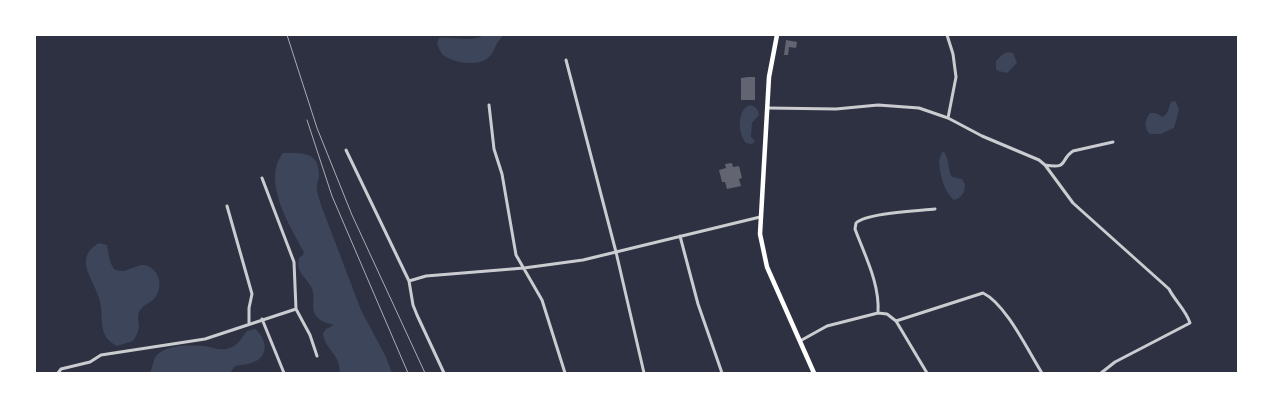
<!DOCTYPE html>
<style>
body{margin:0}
#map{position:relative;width:1273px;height:408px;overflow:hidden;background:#2d3142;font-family:"Open Sans",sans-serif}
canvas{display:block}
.frame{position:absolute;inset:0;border:36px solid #fff;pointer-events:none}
</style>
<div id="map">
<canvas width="1273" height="408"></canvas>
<div class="frame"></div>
</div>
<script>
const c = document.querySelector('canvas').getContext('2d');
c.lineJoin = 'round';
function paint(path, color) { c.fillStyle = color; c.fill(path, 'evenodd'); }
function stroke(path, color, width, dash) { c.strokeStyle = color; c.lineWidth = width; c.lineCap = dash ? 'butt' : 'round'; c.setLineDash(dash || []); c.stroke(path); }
const green = new Path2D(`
 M484 35H504C496 41 495 52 488 58 477 67 452 63 442 54 440 51 438 47 437 43L439 38C455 36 470 43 484 35Z
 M1008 52 1013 53 1017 63 1007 73 998 71 996 69V61L1003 54Z
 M1174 101 1176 102 1179 110 1174 128 1161 134H1150C1143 127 1145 120 1150 113H1155L1163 117 1167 113 1171 102Z
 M750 105C756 107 758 109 759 115L752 123 751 137 755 141 752 144 746 143C738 134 736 110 750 105Z
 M943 151C950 158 947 169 952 177L962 179 965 184C965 192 962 198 954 200 944 192 940 175 939 162 939 159 941 155 943 151Z
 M283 153C303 153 320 151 319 177 318 181 316 185 317 189 317 194 320 200 321 205L361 310 386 357 392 373H340C339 351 325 351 323 333L326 329 334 325C327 323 321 322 316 316 310 307 316 298 312 289 307 277 295 273 299 258L303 255 304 252C290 226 261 181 283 153Z
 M99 243 107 245 110 262 114 269C117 270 119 271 122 271 131 271 138 262 148 266 161 272 163 289 154 299 149 303 142 306 139 312 137 317 139 321 139 327 138 332 136 337 133 341L117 346C97 336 104 320 100 302 96 281 71 259 99 243Z
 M255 329C264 336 270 351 258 360 252 364 242 365 235 366L230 373H150C152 368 153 362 155 358 163 344 190 345 203 346 215 347 222 353 234 346 239 343 243 336 247 331Z`);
const building = new Path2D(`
 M786 40 797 42 796 48 789 47 788 55H784Z
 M748 77H755V100H741V78Z
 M732 163 733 167 739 166 742 178 739 179 741 186 727 189 725 182H722L719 170 726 168 725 164Z`);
const minor = new Path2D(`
 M947 35 953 54 956 77 948 118
 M566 60 616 252 644 373
 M489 105 494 149 502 174 516 255 542 300 565 373
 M768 108 836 109 878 105 919 108 948 118 982 136 1039 160 1045 165 1073 203 1169 289C1175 301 1186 310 1190 323L1115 362 1101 373
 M346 150 409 281 413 305 417 315 444 373
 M1045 165C1070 169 1059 160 1073 151L1113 142
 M262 178 294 262 296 309 310 335 317 356
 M227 206 252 294 249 308V323
 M680 236 698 304 722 373
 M409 281 426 276 524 268 583 260 760 217
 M262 319 284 373
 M896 321 983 293C1006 304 1028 351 1042 373
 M800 341 827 326 878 313
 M58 373 61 369 90 362 101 355 205 339 296 309
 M927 373 896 321 887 314 878 313C880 284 865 256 855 229L856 223C867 213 918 211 935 209`);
const secondary = new Path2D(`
 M777 35 769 77 760 234 767 267 814 373`);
const rail = new Path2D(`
 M287 35 317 128 352 215 425 373
 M307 120 332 196 408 373`);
paint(green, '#3c4559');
paint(building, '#626471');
stroke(minor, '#caccd0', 3);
stroke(secondary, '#fff', 4.5);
stroke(rail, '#abadb3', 1);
</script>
